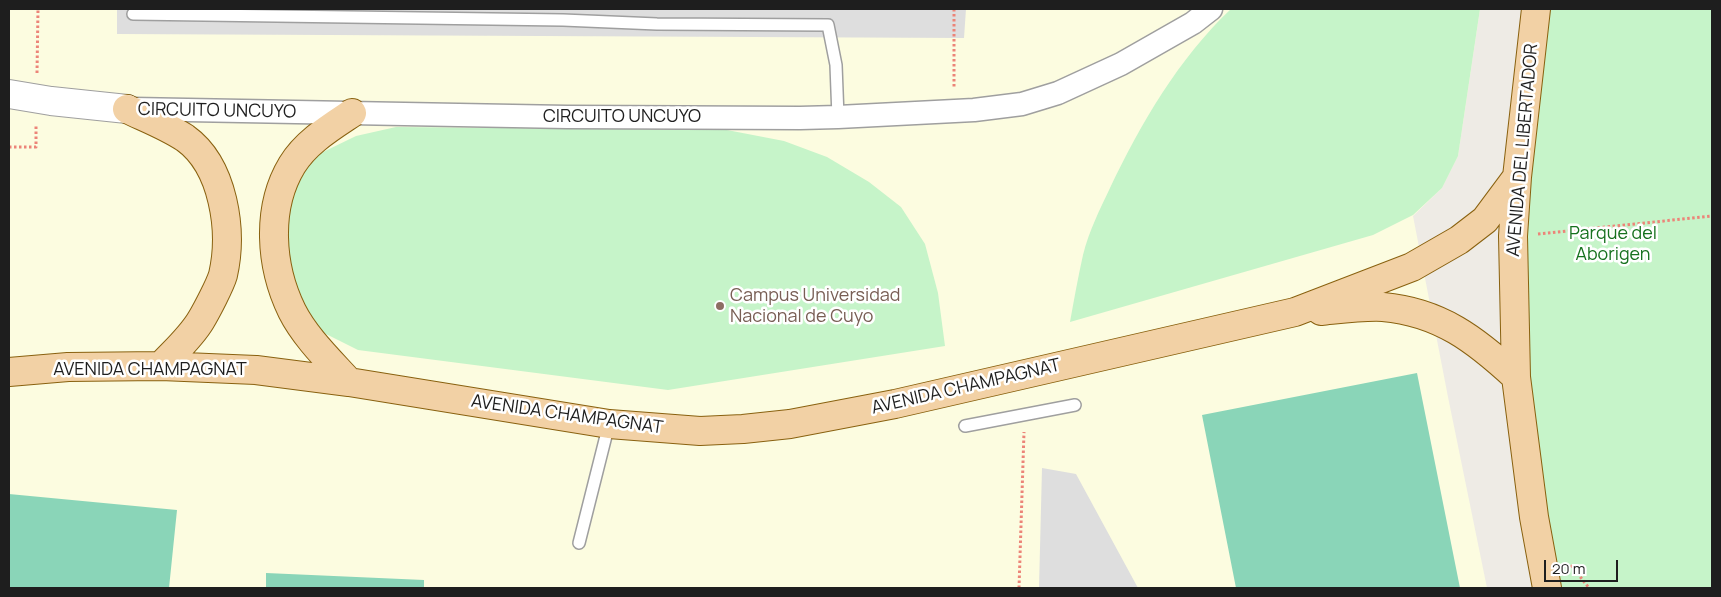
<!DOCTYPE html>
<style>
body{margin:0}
#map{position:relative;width:1721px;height:597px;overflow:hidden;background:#eeebe5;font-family:Manrope,sans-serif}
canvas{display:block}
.frame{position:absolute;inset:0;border:10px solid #1e1e1e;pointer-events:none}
.scale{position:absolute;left:1544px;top:560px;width:74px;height:22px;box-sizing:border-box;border:2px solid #1e1e1e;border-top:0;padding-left:6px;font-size:15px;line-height:18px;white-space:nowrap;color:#1e1e1e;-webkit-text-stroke:4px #fff;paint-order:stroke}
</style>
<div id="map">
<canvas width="1721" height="597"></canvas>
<div class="frame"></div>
<div class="scale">20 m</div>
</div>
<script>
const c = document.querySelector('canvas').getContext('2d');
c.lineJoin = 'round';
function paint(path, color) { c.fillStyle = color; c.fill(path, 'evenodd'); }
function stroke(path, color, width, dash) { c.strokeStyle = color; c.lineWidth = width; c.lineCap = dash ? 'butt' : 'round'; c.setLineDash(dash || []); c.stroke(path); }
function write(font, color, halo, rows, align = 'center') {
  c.font = font + ' Manrope,sans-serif'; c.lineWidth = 5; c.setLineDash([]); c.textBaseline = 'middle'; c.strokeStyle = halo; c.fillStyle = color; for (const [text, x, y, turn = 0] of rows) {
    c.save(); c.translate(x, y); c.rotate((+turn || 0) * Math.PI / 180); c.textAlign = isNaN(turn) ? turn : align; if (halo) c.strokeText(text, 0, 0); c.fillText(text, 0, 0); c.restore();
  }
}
const education = new Path2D(`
 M9 9H1480L1458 156 1442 188 1413 216 1448 397 1487 588H9Z`);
const park = new Path2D(`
 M1231 9H1480L1458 156 1442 188 1413 215 1373 235 1070 322C1074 300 1078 277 1083 255 1089 231 1100 209 1110 188 1141 123 1179 58 1231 9Z
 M1536 9H1712V588H1547L1534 517 1517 177Z
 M396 127 727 130 784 141 827 157 869 182 901 207 925 244 938 293 945 346 668 390 358 350 316 329 284 277V202L303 171 321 153 356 136Z`);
const pitch = new Path2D(`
 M1417 373 1460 588H1236L1202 415Z
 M9 494 177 510 169 588H9Z
 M266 573 424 580V588H266Z`);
const parking = new Path2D(`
 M117 9H966L964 38 117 34Z
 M1042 468 1076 474 1138 588H1039Z`);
const path = new Path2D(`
 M954 9V89
 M37 73 38 9
 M9 147H36V125
 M1538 234 1712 216
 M1571 565 1589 588
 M1019 588 1024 432`);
const service = new Path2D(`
 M133 14 563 20 657 24 828 25 836 65 838 117
 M965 426 1075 405
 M579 543 609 424`);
const minor = new Path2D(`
 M133 109 567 117 800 118 838 117 974 110 1022 104 1058 93 1121 64 1193 23 1211 9`);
const tertiary = new Path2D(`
 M9 94 51 101 127 109`);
const primary = new Path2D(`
 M1536 9 1517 177 1513 236 1516 377 1534 517 1547 588
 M127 109C146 118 167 126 185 138 224 166 233 231 223 275 220 285 207 310 201 320 191 337 175 351 161 366
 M1321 311C1341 309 1363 306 1383 307 1440 312 1476 340 1516 377
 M9 372 68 367 161 366 256 370 349 382 609 424 700 431 743 429 790 424 895 404 1295 312 1412 267 1459 240 1485 220 1517 177
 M349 382C329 360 305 337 292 311 270 266 266 208 292 165 306 142 331 127 352 113`);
const markers = [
 [720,306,5,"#8d6e63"]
];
const streetNames = [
 ["CIRCUITO UNCUYO",217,111,1],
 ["CIRCUITO UNCUYO",622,117],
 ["AVENIDA DEL LIBERTADOR",1523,150,-85],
 ["AVENIDA CHAMPAGNAT",150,370],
 ["AVENIDA CHAMPAGNAT",966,387,-13],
 ["AVENIDA CHAMPAGNAT",567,415,8]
];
const parkNames = [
 ["Parque del",1613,234],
 ["Aborigen",1613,255]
];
const educationNames = [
 ["Campus Universidad",730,296],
 ["Nacional de Cuyo",730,317]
];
paint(education, '#fcfce0');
paint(park, '#c6f4c9');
paint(pitch, '#8ad5b8');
paint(parking, '#dedede');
stroke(service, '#9f9f9f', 14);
stroke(minor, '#9f9f9f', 25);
stroke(tertiary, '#9f9f9f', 30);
stroke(primary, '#89610f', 30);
stroke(path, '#ec8478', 3, [2.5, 2.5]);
stroke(service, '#fff', 11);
stroke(minor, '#fff', 22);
stroke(tertiary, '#fff', 28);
stroke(primary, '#f2d1a5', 28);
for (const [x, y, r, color] of markers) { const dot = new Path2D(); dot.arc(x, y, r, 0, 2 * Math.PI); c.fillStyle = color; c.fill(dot); stroke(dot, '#fff', 2); }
write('18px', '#1e1e1e', '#fff', streetNames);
write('18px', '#16711e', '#fff', parkNames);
write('18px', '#785e54', '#fff', educationNames, 'left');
</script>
